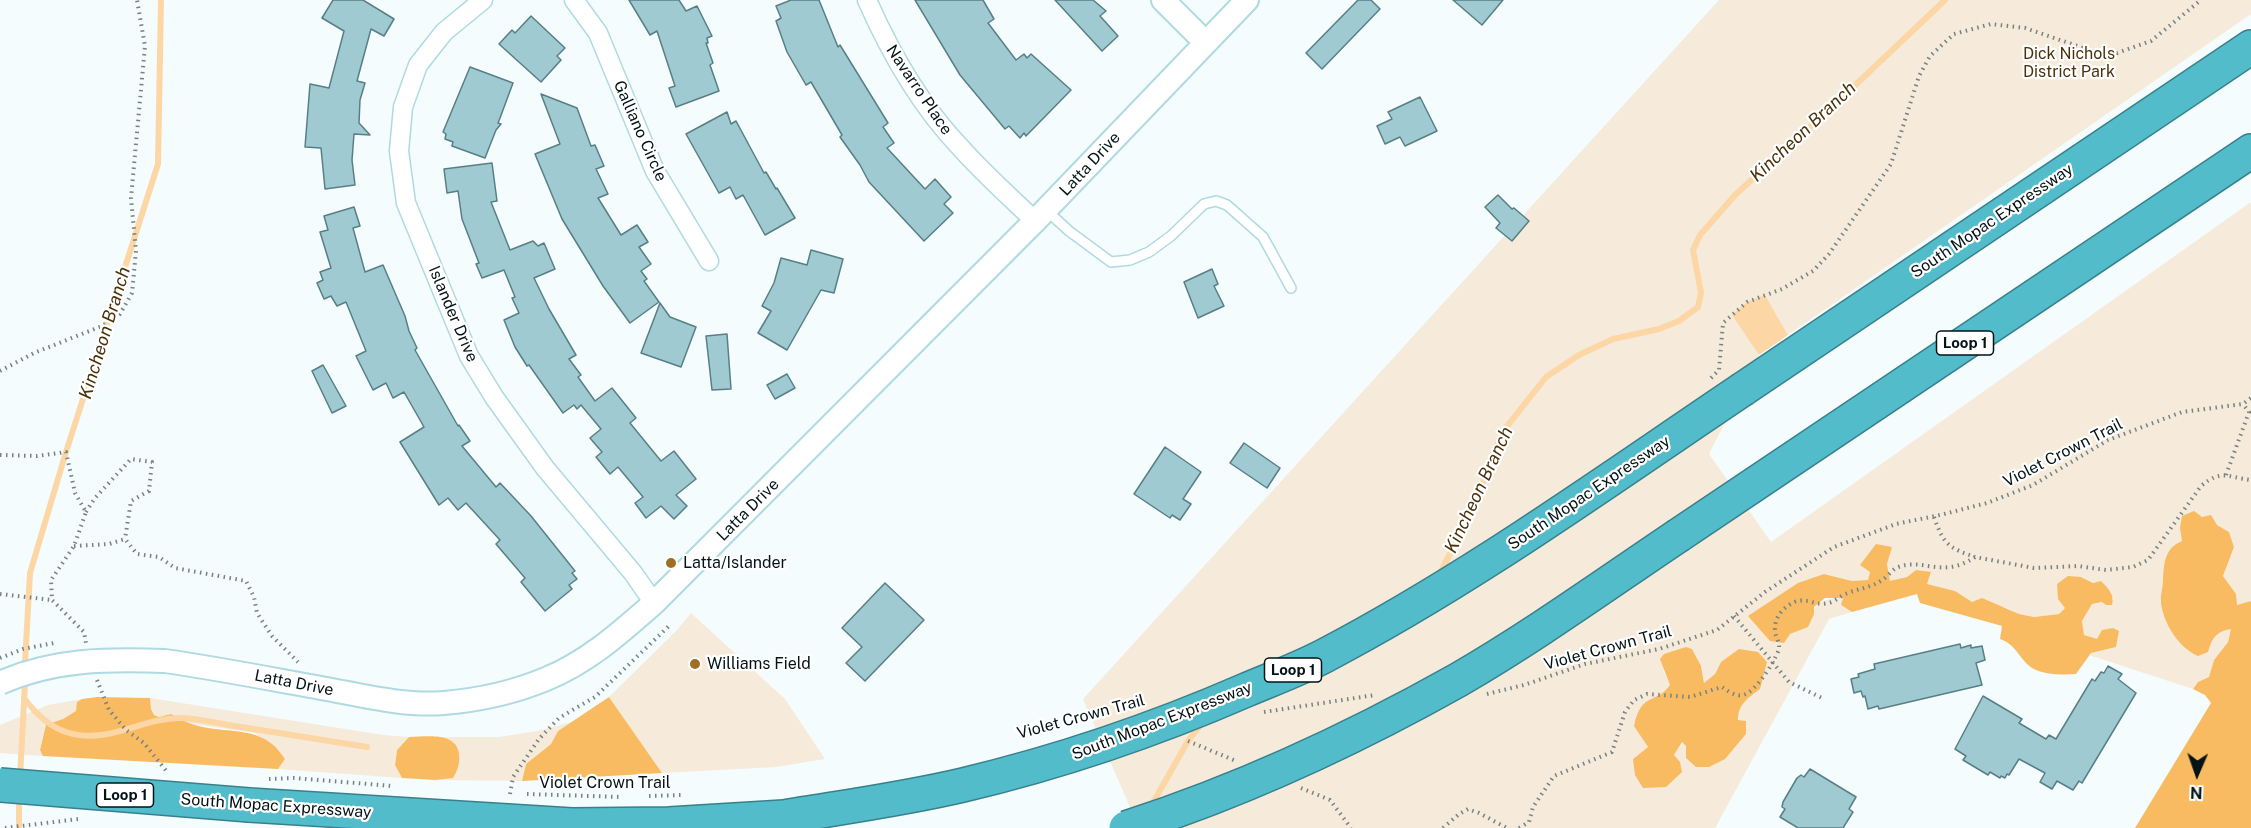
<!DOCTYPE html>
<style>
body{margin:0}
#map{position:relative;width:2251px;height:828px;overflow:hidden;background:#f4fcfd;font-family:"Public Sans",sans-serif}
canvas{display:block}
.north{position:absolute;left:2167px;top:744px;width:60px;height:60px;-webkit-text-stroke:4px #fff;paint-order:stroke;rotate:182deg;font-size:16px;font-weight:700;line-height:24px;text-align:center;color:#041316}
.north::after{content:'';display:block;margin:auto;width:21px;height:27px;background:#041316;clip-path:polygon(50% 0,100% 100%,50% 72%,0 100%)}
</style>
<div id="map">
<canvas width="2251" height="828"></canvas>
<div class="north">N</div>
</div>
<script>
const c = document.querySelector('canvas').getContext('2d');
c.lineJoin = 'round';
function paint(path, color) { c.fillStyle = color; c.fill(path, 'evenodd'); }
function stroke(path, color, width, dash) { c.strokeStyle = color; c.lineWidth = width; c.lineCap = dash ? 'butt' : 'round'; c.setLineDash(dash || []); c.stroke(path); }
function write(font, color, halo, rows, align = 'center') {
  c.font = font + ' "Public Sans",sans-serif'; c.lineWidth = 4.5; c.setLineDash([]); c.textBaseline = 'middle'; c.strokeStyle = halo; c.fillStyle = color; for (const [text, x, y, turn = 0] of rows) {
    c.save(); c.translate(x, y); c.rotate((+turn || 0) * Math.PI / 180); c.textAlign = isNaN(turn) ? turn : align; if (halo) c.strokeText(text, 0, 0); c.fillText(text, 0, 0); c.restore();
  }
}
const green = new Path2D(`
 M1719 0H2251V14L1788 335 1765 295 1733 315 1759 355 1709 454 1771 542 2251 202V601L2236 606V594L2223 576 2234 547 2229 532 2217 525 2180 528 2183 541 2163 584 2160 602 2208 652C2213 638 2217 632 2232 628L2228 642 2214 660 2209 678 2198 682 2193 689 2089 655 2091 653 2116 647 2084 636 2082 621 2092 604 2114 600 2101 581 2093 583 2081 577 2065 608 2059 614 2034 617 2019 614 2007 608 1972 603 1955 591 1927 584 1931 573 1916 571 1907 577 1890 582 1887 564 1891 548 1870 572 1868 581H1852L1824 574 1790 634 1808 627C1815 604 1817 599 1843 598L1841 605 1852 612 1829 619 1715 828H1139L1083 699ZM1721 662 1760 689C1739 704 1730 709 1746 734L1737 743 1686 746 1682 742 1674 755 1633 759 1648 747 1634 725C1641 691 1656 705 1671 685L1663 670 1701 666 1704 683 1715 674Z
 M691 613 785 699 825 759 776 767 662 773 609 697 677 630Z
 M150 698 383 735 409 737 397 750 395 765 402 778 278 769 285 759 255 733 192 724 171 714 159 717 154 715 151 709Z
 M82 699 77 702V711L63 719 46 726 40 750 43 756 0 753V725L48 705Z
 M571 722 558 731 551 744 526 764 522 781 435 780 442 779 455 743 445 737H499L537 731Z`);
const forest = new Path2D(`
 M2194 511 2202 517 2211 515 2217 525 2229 532 2234 547 2223 576 2236 594 2237 605 2251 601V828H2135L2211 703 2205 695 2193 689 2198 682 2209 677 2214 660 2228 642 2231 629C2217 631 2212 638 2208 652L2198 656C2178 647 2164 624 2161 603 2160 596 2163 587 2163 580 2164 562 2165 548 2182 541L2180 528 2182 516Z
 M1876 544 1892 547 1887 564 1890 581 1907 577 1916 570 1931 572 1927 584 1955 591 1972 602 1982 598 2019 614 2034 617 2059 614 2065 608 2058 599 2057 584 2068 576 2081 577 2093 583 2101 581C2108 588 2115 595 2112 605H2106L2102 602 2092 604 2082 621 2084 635 2097 639 2102 630 2113 628 2119 631 2116 647 2091 653 2076 674C2063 675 2044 675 2032 668 2019 659 2017 645 2000 639L2002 626 1920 603 1917 594 1852 612 1841 605 1843 598H1825L1814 607V614L1808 627 1790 634 1784 643 1770 641 1748 616 1798 583 1824 574 1852 581 1868 580 1870 572 1860 565Z
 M1686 647 1692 649 1701 666 1704 683 1715 674 1721 662 1739 649 1758 652 1767 662 1760 689C1748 698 1738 704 1738 720L1746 721V734L1725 759 1709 767H1696L1686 758V746L1682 742 1674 755 1680 762 1682 772 1666 787 1643 788 1635 775 1633 759 1648 747 1634 726C1641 691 1656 705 1670 685L1660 659 1664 654Z
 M97 697 150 698 151 709 154 715 159 717 171 714C178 717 185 722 192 724 227 736 262 722 285 759L278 769 43 756 40 750 46 725 63 719 76 711 77 702 82 699Z
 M609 697 662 773 522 781 526 764 551 744 558 731Z
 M409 737C427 737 456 731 459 754 460 764 458 769 453 778L435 780 402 778 395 765 397 750Z`);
const water = new Path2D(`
 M1765 295 1788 335 1759 355 1732 315 1747 302Z`);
const stream = new Path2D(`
 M1438 577 1479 498 1488 464 1504 430 1546 377 1579 355 1613 339 1659 329 1679 321 1698 307 1701 293 1693 250 1700 235 1736 194 1847 93 1945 0
 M25 663 30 573 66 452 158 164 161 0
 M24 698C35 713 48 726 66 732 108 746 141 717 182 718 201 719 221 724 241 727 283 734 325 740 367 747
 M20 777 25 683
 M1150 808 1188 741 1203 722
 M19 828V796`);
const building = new Path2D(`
 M333 0H363L394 19 384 36 371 29 357 81 365 83 360 100 359 123 370 135 354 134 352 160 355 185 325 189 321 148 305 147 310 84 329 88 344 31 322 18Z
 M629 0H679L686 11 697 6 712 36 707 38 708 43H706L713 63 710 65 719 91 676 107 669 88 675 86 657 31 650 35Z
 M791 0H819L838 47 840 45 888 123 883 127 894 143 887 148 925 189 935 179 951 197 944 204 953 213 924 241 869 182 860 165 840 137 842 135 811 82 806 85 787 52 776 21 781 18 776 6Z
 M915 0H983L994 19 988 23 1016 60 1024 54 1027 58 1031 54 1071 90 1026 136 1024 133 1020 138 1009 126 1005 129 960 75Z
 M1055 0H1093L1106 11 1100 16 1118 36 1102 51Z
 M1358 0H1371L1380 9 1322 69 1306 53Z
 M1453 0H1503L1482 25Z
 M531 16 565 48 557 56 561 60 541 82 499 44 512 30 515 33Z
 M470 67 513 83 500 118 498 123 501 124 496 130 485 158 452 146 453 142 445 139 446 134 443 132Z
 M541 94 577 108 591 146 595 145 604 166 596 169 608 194 598 198 621 235 637 225 648 242 639 247 651 264 641 271 647 279 644 281 659 302 630 323 603 286 562 219 535 154 560 144Z
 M1420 97 1437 131 1405 146 1400 137 1385 144 1377 126 1392 119 1388 112Z
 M727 112 731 124 736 121 764 173 766 172 776 189 777 188 795 218 765 235 743 195 736 199 730 187 719 193 686 134Z
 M492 163 497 201 491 202 510 250 533 241 538 246 544 243 555 269 534 278 549 309 576 355 569 359 581 375 578 377 595 401 612 388 636 418 630 423 661 461 674 451 696 479 676 495 687 506 674 519 661 506 646 518 635 503 643 497 618 467 610 474 596 457 602 452 590 438 601 429 581 405 577 409 574 405 563 413 529 365 527 366 515 347 504 320 519 313 512 298 515 297 504 270 482 278 476 264 479 263 462 219 458 191 447 193 444 169Z
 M1498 195 1512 209 1514 208 1529 221 1512 241 1496 228 1500 223 1485 207Z
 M354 207 360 226 353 228 365 272 383 265 405 316 409 331 417 348 415 350 458 426 459 425 470 441 462 446 496 487 500 483 531 516 575 571 572 573 577 579 569 585 572 589 545 611 521 582 525 578 496 544 500 540 466 503 458 510 448 498 439 505 400 442 424 427 404 392 393 398 386 383 373 390 356 356 366 351 346 302 337 306 331 296 324 299 317 283 323 280 320 272 331 268 320 232 328 230 324 216Z
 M811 250 843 259 834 293 821 290 787 350 758 333 771 311 762 306 774 283 781 258 807 265Z
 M1212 269 1218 284 1214 286 1224 306 1198 318 1184 282Z
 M660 303 670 317 696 327 681 367 641 353Z
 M727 334 731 389 712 390 706 336Z
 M323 365 346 406 332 413 312 371Z
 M787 374 795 388 775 399 767 385Z
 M1244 443 1280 468 1267 488 1230 463Z
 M1165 447 1201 472 1183 499 1191 504 1180 520 1172 515 1170 518 1134 494Z
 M885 583 924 620 865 681 846 663 862 647 842 628Z
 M1960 644 1961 648 1971 645V648L1982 646 1985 660 1976 663 1982 685 1879 709 1878 706 1868 709 1865 696 1863 697 1861 691 1854 693 1851 679 1859 677 1858 674 1875 669 1874 664Z
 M2108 666 2122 674 2118 679 2136 693 2082 783 2079 781 2073 790 2057 781 2052 789 2040 782 2045 773 2019 759 2009 775 2007 774 2005 778 2001 776 2000 778 1990 772 1988 775 1963 760 1966 756 1955 749 1983 696 2022 719 2019 723 2046 739 2049 735 2056 739 2092 679 2095 681 2101 672 2104 673Z
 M1810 769 1856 797 1849 809 1853 812 1843 828H1798L1780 817 1785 809 1782 807 1783 802 1797 778 1801 775 1804 777Z`);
const path = new Path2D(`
 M0 371 34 353 102 326 120 314 132 293 136 251 131 198 145 46 137 0
 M1711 378 1719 370 1723 323 1747 302 1782 289 1813 271 1829 254 1891 164 1919 76 1930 56 1954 34 1991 24 2025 28 2095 52 2117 53 2151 41 2201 0
 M0 455 37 456 66 452 75 493 86 512 74 546 51 580 52 600 84 632 86 643
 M2226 475 2249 412 2243 404
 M86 512 95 498 131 459 152 462 149 491 131 501 125 539
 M1934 517C1943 543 1948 548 1975 557
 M74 546 109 544 125 539 137 554 159 557 175 568 246 581 254 597 257 613 272 636 298 662
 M0 594 52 600
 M1734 616 1789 682 1822 698
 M0 658 23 649 54 643 57 645
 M97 680 109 710 126 730 144 743 168 773
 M1487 694 1524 685 1585 664 1659 649 1717 630 1765 592 1834 547 1896 524 1940 515 1987 503 2033 485 2108 440 2182 412 2243 404 2251 398
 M1264 712 1375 695
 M1188 741 1236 761
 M269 779 294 778 393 786
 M1301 788 1330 800 1351 828
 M510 794 513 777 539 739 559 718 595 697 671 624
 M527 794 621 797
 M649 796 681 795
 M5 828 78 819
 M1443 828 1459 814 1468 809 1479 813 1507 828
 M1519 828 1529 822 1533 807 1554 776 1612 752 1625 712 1634 700 1647 694 1690 697 1722 687C1728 691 1736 697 1743 695 1756 692 1775 661 1779 649 1780 642 1776 638 1775 632 1774 620 1780 611 1789 605 1805 594 1814 607 1828 603 1835 602 1841 595 1848 593 1860 588 1871 588 1882 580 1887 577 1891 571 1896 568 1922 556 1941 580 1975 557L2034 568 2078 566 2106 570 2133 567 2148 560 2201 486C2222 469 2226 477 2251 480`);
const service = new Path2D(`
 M1046 210 1069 231 1111 262 1130 260 1149 252 1171 236 1204 204 1216 201 1227 205 1263 237 1291 288`);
const minor = new Path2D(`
 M483 0 444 32 418 65 403 107 399 151 406 203 469 356 494 397 545 468 633 573 654 603
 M574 0 598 33 655 171 709 261
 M867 0C890 52 920 105 960 147 983 173 1010 197 1035 221`);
const tertiary = new Path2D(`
 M1163 0 1205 42
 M165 661C221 669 276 680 332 690 368 697 407 706 444 703 479 700 515 692 546 679 588 662 621 632 654 603L1035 221 1247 0`);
const motorway = new Path2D(`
 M1743 389 2251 47
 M1679 535 2251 151
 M249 805 572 825 669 824 784 817`);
const tertiaryBridge = new Path2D(`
 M0 683C53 659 108 659 165 661`);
const motorwayBridge = new Path2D(`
 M0 785 249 805
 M784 817C844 807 904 799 963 785 1060 762 1154 730 1246 690 1272 679 1299 669 1324 656 1471 579 1606 481 1743 389
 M1126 828C1241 791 1353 739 1458 680 1534 636 1606 584 1679 535`);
const markers = [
 [671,563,6,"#9f6f23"],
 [695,664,6,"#9f6f23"]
];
const shields = [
 [1965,343,57],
 [1293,670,57],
 [125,795,57]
];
const shieldNames = [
 ["Loop 1",1965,343],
 ["Loop 1",1293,670],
 ["Loop 1",125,795]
];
const parkNames = [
 ["Dick Nichols",2069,54],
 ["District Park",2069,72]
];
const streetNames = [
 ["Navarro Place",919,90,56],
 ["Galliano Circle",640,131,66],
 ["Latta Drive",1090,164,-47],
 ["South Mopac Expressway",1992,221,-34],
 ["Islander Drive",453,314,67],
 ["Violet Crown Trail",2063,453,-27],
 ["South Mopac Expressway",1589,493,-34],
 ["Latta Drive",748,510,-45],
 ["Violet Crown Trail",1608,648,-15],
 ["Latta Drive",294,683,11],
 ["Violet Crown Trail",1081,717,-15],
 ["South Mopac Expressway",1162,721,-21],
 ["Violet Crown Trail",605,783],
 ["South Mopac Expressway",276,806,4]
];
const poiNames = [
 ["Latta/Islander",683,563],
 ["Williams Field",707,664]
];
const waterNames = [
 ["Kincheon Branch",1803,132,-43],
 ["Kincheon Branch",105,333,-73],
 ["Kincheon Branch",1479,490,-65]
];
paint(green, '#f6eada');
paint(forest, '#f9bb62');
paint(water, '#fcd6a4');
stroke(stream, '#fcd6a4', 6);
paint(building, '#a0cad1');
stroke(building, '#577f85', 1.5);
stroke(service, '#afdae1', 12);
stroke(minor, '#afdae1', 21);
stroke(tertiary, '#afdae1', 26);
stroke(motorway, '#37818c', 36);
stroke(path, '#768284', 4, [1.5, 4.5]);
stroke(service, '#fff', 9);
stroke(minor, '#fff', 18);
stroke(tertiary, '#fff', 22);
stroke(motorway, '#53bccb', 33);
stroke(tertiaryBridge, '#afdae1', 26, []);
stroke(motorwayBridge, '#37818c', 36, []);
stroke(tertiaryBridge, '#fff', 22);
stroke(motorwayBridge, '#53bccb', 33);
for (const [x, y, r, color] of markers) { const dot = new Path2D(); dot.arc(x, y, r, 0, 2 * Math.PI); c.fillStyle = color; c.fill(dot); stroke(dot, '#fff', 2); }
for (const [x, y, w] of shields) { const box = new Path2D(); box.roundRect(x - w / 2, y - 12, w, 24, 4.5); c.fillStyle = '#fff'; c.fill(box); stroke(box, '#041316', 1.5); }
write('bold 15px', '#041316', null, shieldNames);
write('16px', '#4a310a', '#fff', parkNames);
write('16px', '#041316', '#fff', streetNames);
write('16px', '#041316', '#fff', poiNames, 'left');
write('italic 18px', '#4a310a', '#fff', waterNames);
</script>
